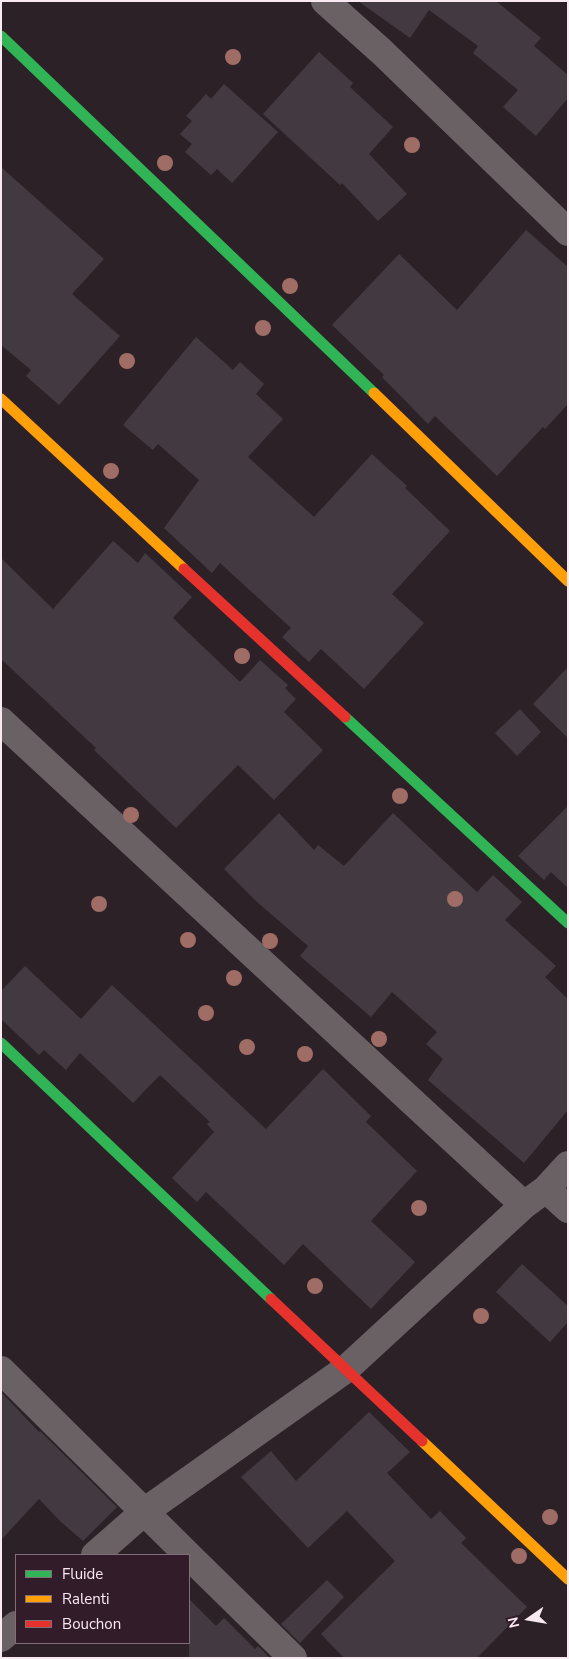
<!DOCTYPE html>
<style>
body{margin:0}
#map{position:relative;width:569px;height:1659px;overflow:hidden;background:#2d2128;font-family:"Nunito Sans",sans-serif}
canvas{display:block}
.frame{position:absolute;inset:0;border:2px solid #f9eaf2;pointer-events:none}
.legend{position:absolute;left:15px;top:1554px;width:175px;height:90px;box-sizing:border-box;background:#321c29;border:1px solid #826e79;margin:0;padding:6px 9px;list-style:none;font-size:15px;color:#f9eaf2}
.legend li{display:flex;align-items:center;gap:10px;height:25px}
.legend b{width:25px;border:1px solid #826e79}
.north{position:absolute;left:504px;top:1594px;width:50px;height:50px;-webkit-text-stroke:4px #321c29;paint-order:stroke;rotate:257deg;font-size:14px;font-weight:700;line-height:20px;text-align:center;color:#f9eaf2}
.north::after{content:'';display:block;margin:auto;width:18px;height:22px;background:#f9eaf2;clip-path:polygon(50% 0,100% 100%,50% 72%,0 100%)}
</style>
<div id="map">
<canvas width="569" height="1659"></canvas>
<div class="frame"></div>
<ul class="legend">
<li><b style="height:6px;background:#30b455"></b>Fluide</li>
<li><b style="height:6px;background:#ff9f0a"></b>Ralenti</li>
<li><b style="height:6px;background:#e5322d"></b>Bouchon</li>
</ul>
<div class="north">N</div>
</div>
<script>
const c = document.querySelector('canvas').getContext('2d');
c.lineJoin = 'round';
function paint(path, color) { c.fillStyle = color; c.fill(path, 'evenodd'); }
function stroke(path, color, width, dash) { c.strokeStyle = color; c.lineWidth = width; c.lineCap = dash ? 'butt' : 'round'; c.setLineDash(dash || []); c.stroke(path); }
const building = new Path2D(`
 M358 1H496L541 38 534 46 568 75V98L536 136 503 107 518 90 473 53 478 46 429 10 410 38Z
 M319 52 353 83 350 87 393 127 369 154 407 194 378 221 342 183 340 185 263 114Z
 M224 84 278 132 232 183 217 169 211 175 185 152 192 144 180 134 192 121 186 116 206 94 211 99Z
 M1 167 104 259 72 294 120 336 59 405 26 376 31 370 1 345Z
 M526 230 568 267V404L545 429 543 427 497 476 435 416 428 424 382 377 384 375 332 325 399 254 457 310Z
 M196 337 233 370 240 362 264 384 256 394 283 419 248 457 314 517 372 454 407 486 405 488 450 531 392 594 424 623 364 689 321 649 309 662 282 637 291 628 220 563 212 573 164 528 199 480 158 444 153 450 123 425Z
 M113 541 138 563 145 553 192 597 173 618 240 682 260 660 288 685 285 688 296 699 284 712 323 750 274 800 238 765 176 828 94 750 96 748 1 659V558L53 609Z
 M568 667V738L533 704Z
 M520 709 541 732 517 756 495 733Z
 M568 806V888L551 872 544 880 518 856Z
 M279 813 314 850 318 845 344 866 393 813 477 892 493 875 522 902 505 920 556 966 545 977 568 999V1110L524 1163 428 1080 443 1059 426 1044 437 1032 392 992 371 1017 300 956 308 946 257 902 224 869Z
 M25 966 81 1019 112 985 266 1129 323 1069 371 1116 366 1122 417 1171 371 1221 415 1262 371 1309 303 1244 284 1265 206 1192 197 1202 172 1178 214 1132 207 1124 210 1122 160 1075 133 1103 80 1053 66 1070 44 1050 39 1055 1 1019V991Z
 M522 1264 568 1306V1322L550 1342 496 1292Z
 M1 1392 39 1432 40 1431 117 1507 83 1541 60 1521 39 1499 1 1540Z
 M369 1412 410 1452 387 1473 431 1519 440 1511 466 1538 461 1543 527 1607 477 1658H344L321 1634 395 1561 347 1511 308 1548 241 1477 271 1451 296 1481Z
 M327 1580 344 1597 300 1643 281 1624Z
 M189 1599 216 1626 224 1618 255 1649 258 1646 270 1658H189Z`);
const street = new Path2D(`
 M325 1 382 52 568 232
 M1 721 524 1205
 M546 1189 568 1209
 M1 1370 188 1555
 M95 1555 144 1512 346 1369 524 1205 546 1189 568 1165
 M189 1556 293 1658
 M1 1638 16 1625`);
const fast = new Path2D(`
 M1 36 374 393
 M345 717 568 923
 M1 1043 271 1299`);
const slow = new Path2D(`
 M374 393 568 581
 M1 399 184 569
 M422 1441 568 1579`);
const jam = new Path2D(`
 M184 569 345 717
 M271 1299 422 1441`);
const trees = [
 [233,57],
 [412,145],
 [165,163],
 [290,286],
 [263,328],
 [127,361],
 [111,471],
 [242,656],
 [400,796],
 [131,815],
 [455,899],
 [99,904],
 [188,940],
 [270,941],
 [234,978],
 [206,1013],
 [379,1039],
 [247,1047],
 [305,1054],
 [419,1208],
 [315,1286],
 [481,1316],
 [550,1517],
 [519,1556]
];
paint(building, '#433a41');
stroke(street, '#696163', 28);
stroke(fast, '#30b455', 11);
stroke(slow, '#ff9f0a', 11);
stroke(jam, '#e5322d', 11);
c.fillStyle = '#9f6d66';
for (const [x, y] of trees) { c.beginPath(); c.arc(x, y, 8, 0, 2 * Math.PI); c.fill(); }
</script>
